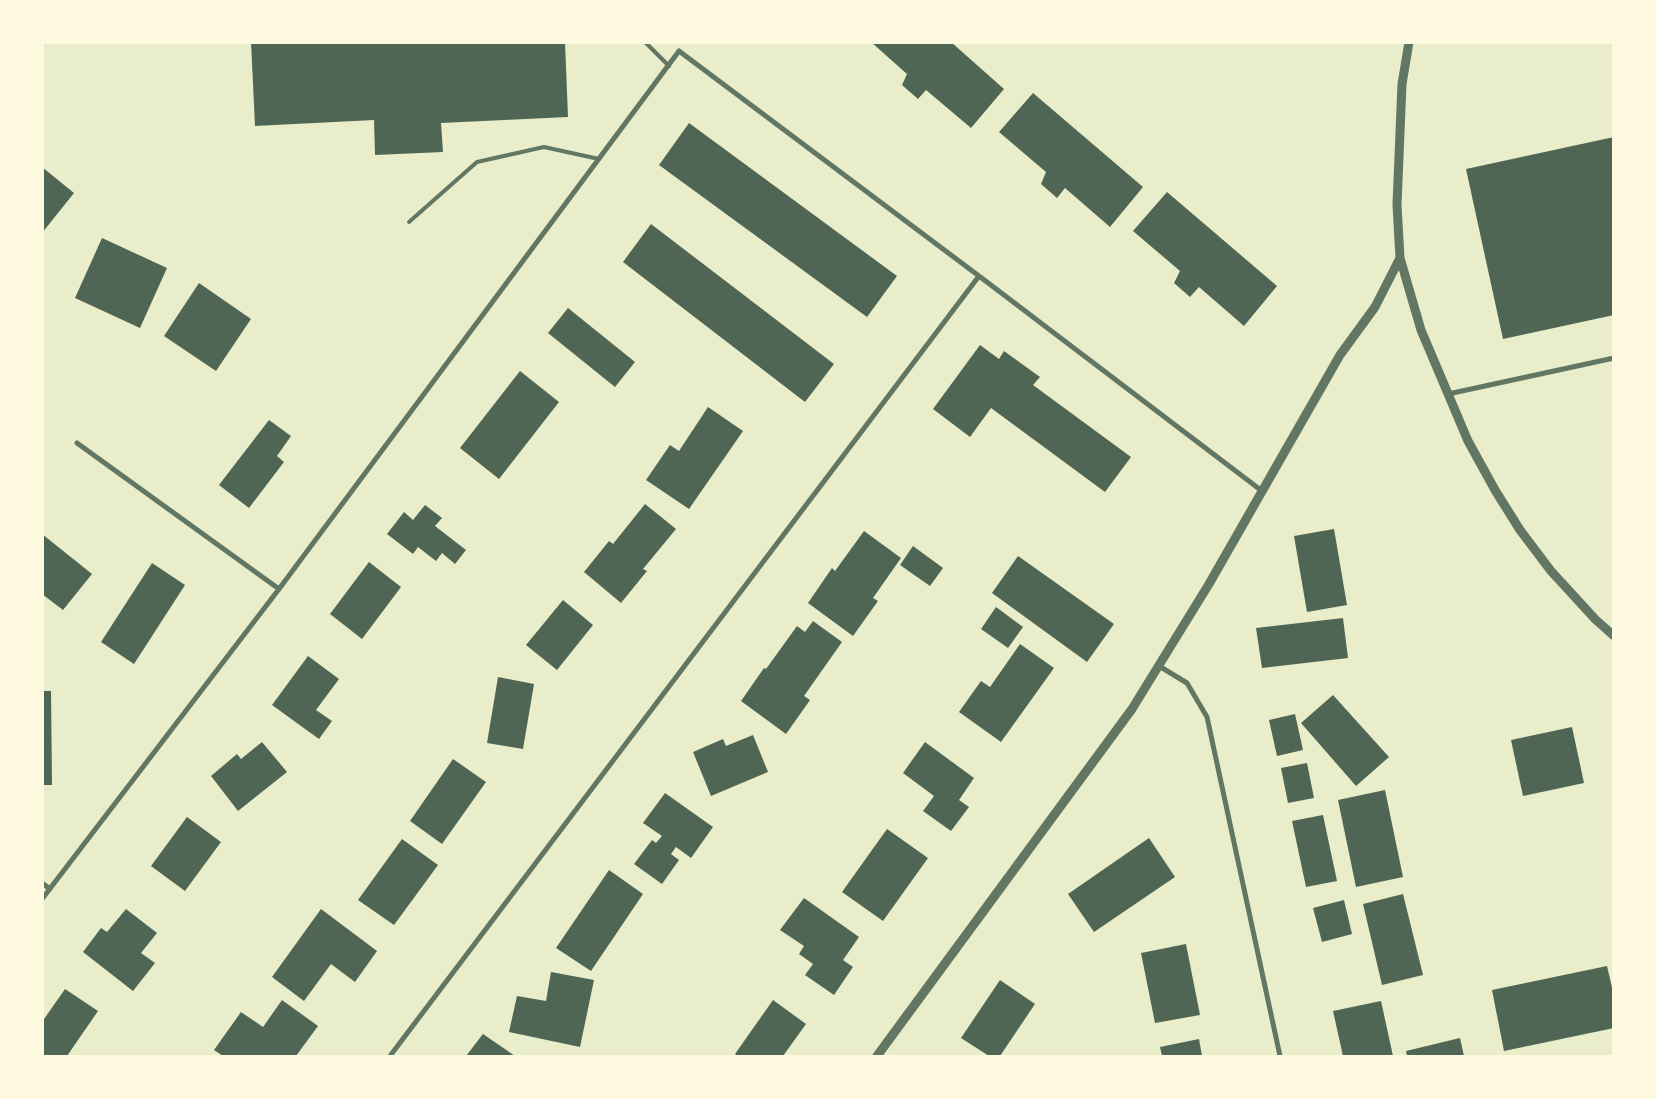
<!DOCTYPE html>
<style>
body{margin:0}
#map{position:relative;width:1656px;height:1099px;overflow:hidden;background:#e9edc9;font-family:"Exo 2",sans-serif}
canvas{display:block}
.frame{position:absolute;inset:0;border:44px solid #fefae0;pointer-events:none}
</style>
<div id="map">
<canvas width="1656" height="1099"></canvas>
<div class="frame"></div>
</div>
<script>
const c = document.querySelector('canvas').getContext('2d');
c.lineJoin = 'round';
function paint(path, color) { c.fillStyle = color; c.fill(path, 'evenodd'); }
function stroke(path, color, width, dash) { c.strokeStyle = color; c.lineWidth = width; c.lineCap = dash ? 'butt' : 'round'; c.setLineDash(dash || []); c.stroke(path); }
const building = new Path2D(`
 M251 42H565L568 117 441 123 443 152 375 155 374 120 255 126Z
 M871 42H951L1004 89 971 128 926 90 918 99 902 85 907 74Z
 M1033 93 1143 187 1110 227 1065 188 1057 198 1041 184 1046 172 999 132Z
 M689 123 897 276 867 317 659 165Z
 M1614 137V315L1503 339 1466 169Z
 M42 167 74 193 42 233Z
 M1167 192 1277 286 1244 326 1199 287 1190 297 1174 283 1180 271 1133 231Z
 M651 224 834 364 805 402 623 262Z
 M102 238 167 268 140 328 75 298Z
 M199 283 251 319 216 371 164 336Z
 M568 308 635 362 615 387 548 333Z
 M980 345 999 359 1004 351 1040 377 1033 385 1131 457 1105 492 991 408 970 437 933 409Z
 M520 371 559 402 499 479 460 448Z
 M708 407 743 431 689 509 646 480 670 445 679 451Z
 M269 420 291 436 277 456 284 462 249 508 219 485Z
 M645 504 676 529 643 569 647 571 621 603 584 572 609 541 613 544Z
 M425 505 442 518 435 526 466 550 455 564 442 553 436 561 418 547 413 554 387 534 404 512 413 520Z
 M1334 529 1347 605 1307 612 1294 536Z
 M864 531 901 558 873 598 878 601 853 636 808 603 832 568 835 571Z
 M42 534 92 574 63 610 42 594Z
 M913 546 943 568 930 586 900 565Z
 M1018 556 1114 624 1087 662 992 593Z
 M369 562 401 587 362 639 330 614Z
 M152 563 185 585 134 664 101 642Z
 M563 600 593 625 557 670 526 645Z
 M996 607 1023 627 1008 648 981 629Z
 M1343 618 1348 658 1262 668 1256 628Z
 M813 621 842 642 804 696 810 700 786 734 741 701 764 668 766 669 797 626 805 632Z
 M1020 644 1054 668 1001 742 959 712 981 681 990 687Z
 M308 656 339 679 316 710 332 721 319 739 272 705Z
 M498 677 534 684 523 749 487 743Z
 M42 691H51L52 785H42Z
 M1333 695 1389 757 1356 786 1301 723Z
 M1295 714 1303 750 1277 756 1269 720Z
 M1572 727 1584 783 1523 796 1511 740Z
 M753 735 768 772 711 796 693 752 723 739 726 746Z
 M262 742 287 772 238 811 211 776 237 754 241 759Z
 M925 742 974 778 959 800 969 807 951 831 923 811 934 796 903 773Z
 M453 759 486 782 442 844 410 821Z
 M1307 763 1314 798 1288 803 1281 768Z
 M1385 790 1403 877 1356 887 1338 800Z
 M665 793 713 827 691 858 676 847 671 854 679 860 662 884 634 864 652 840 656 843 662 836 643 823Z
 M1323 815 1337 881 1306 887 1292 821Z
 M187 817 221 842 185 891 151 866Z
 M887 829 928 858 883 921 842 892Z
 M1149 838 1175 877 1094 932 1068 894Z
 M402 839 438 865 394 925 358 900Z
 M609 870 643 894 591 971 556 948Z
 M1403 894 1423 975 1382 985 1363 904Z
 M804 898 859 937 843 960 853 967 834 995 805 975 813 964 799 954 804 946 780 930Z
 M1344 900 1352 934 1322 942 1313 908Z
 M126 909 157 933 141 953 155 963 133 991 83 952 101 928 107 932Z
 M321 909 377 951 355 982 331 964 304 1001 272 977Z
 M1186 944 1200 1015 1155 1023 1141 953Z
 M1607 966 1614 996V1028L1504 1051 1492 990Z
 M551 972 594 980 580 1047 509 1032 517 996 546 1001Z
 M1000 980 1035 1004 1000 1056H989L961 1038Z
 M65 989 98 1011 67 1056H47L42 1054V1022Z
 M282 1000 318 1026 296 1056H223L214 1050 241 1012 263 1027Z
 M773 1000 806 1024 783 1056H738L735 1054Z
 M1381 1001 1393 1056H1343L1333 1011Z
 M483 1034 515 1056H466Z
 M1460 1038 1464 1056H1407L1406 1051Z
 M1199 1039 1202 1056H1162L1160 1047Z`);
const service = new Path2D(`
 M645 42 669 66
 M409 222 477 162 544 147 599 159`);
const minor = new Path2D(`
 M1448 394 1614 358
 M77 443 279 589
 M1159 666 1187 683 1207 717 1280 1056
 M42 883 50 889
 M42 899 279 589 679 51 979 276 1262 491
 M390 1056 979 276`);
const tertiary = new Path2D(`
 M1409 42 1402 84 1397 205 1400 258 1421 330 1468 441 1495 490 1520 530 1551 571 1595 619 1614 636
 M877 1056 1132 709 1209 584 1340 355 1375 307 1400 258`);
paint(building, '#4f6655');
stroke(service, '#617663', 4);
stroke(minor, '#617663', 5);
stroke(tertiary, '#617663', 9);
</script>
